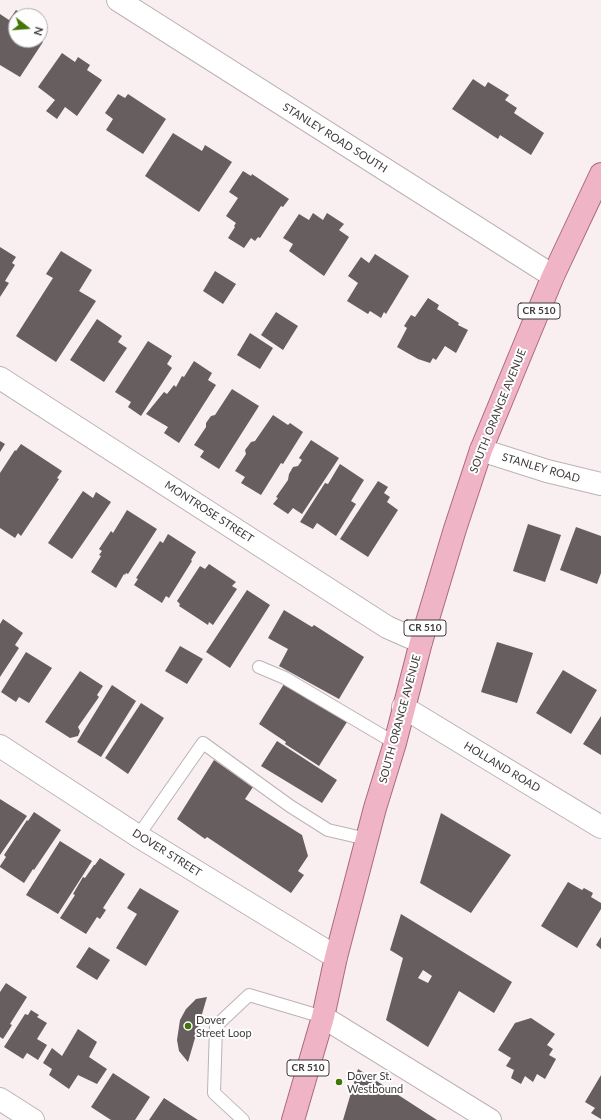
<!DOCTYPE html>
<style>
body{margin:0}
#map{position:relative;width:601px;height:1120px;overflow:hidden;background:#f9eef0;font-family:Lato,sans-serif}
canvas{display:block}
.north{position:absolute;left:8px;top:8px;width:40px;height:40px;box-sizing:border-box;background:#fefefe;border:1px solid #b2b0b0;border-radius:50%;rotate:107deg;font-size:11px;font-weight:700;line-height:16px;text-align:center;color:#3f3b3c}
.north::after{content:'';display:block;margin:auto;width:14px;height:18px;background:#427706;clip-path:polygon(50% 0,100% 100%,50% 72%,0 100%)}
</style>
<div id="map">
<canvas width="601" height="1120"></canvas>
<div class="north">N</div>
</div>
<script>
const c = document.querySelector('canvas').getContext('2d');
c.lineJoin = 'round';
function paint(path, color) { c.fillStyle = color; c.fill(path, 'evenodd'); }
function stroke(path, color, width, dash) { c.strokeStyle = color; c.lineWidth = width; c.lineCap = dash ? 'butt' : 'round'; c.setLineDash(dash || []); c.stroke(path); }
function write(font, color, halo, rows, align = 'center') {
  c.font = font + ' Lato,sans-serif'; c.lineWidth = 4; c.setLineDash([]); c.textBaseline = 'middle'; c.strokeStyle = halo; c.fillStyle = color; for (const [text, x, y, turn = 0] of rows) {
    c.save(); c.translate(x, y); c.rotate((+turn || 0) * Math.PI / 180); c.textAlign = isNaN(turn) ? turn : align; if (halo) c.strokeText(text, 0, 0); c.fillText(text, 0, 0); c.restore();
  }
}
const building = new Path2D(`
 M16 10 25 16H16V40H41L43 42 20 77 0 65V14L9 20Z
 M62 53 75 62 78 57 90 65 87 70 102 80 77 116 65 107 57 119 46 111 55 100 38 87Z
 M473 79 485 87 488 82 509 95 505 100 517 108 514 113 544 133 531 155 500 135 498 139 452 109Z
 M118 94 125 98 128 94 166 119 143 154 106 130 113 119 105 113Z
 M173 133 202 151 205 145 232 162 199 212 145 176Z
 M243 171 251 176 252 174 289 199 283 207 281 206 260 238 258 237 255 241 251 238 244 248 228 238 235 227 234 226 236 223 226 216 238 198 229 192Z
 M313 213 323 220 327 213 344 224 339 230 349 237 324 276 289 251 293 244 283 238 299 214 309 220Z
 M0 247 16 257 12 263 15 265 5 281 9 283 0 297Z
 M61 251 92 270 79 291 96 301 56 362 16 336 53 278 46 274Z
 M375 254 409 276 386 314 384 312 381 318 370 311 368 314 347 301 358 283 348 276 361 257 369 263Z
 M215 271 236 284 223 304 203 291Z
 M428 298 439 305 437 309 459 323 458 325 468 330 456 353 445 346 436 360 433 358 430 363 418 359 397 347 407 328 404 326 411 315 415 317Z
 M276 312 298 326 283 350 261 335Z
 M97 319 122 336 118 342 127 348 104 382 70 360Z
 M250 333 273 348 260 369 237 355Z
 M148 341 172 356 167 364 172 368 141 416 128 407 131 402 115 392Z
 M194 361 212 373 208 380 216 385 179 443 164 433 168 427 146 414 164 392 167 394 174 385 176 387 182 376 184 377Z
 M232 389 259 406 219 469 200 457 204 451 194 445 206 427V423L211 416 215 415Z
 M273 415 288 425 290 423 303 432 283 464 281 463 261 495 241 483 245 477 235 471 246 454 245 450 251 442 255 441Z
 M311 440 339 458 302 514 293 508 288 514 273 504 278 498 276 497 288 480 289 474 293 467 298 466 302 460 299 458Z
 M0 441 5 444 0 452Z
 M21 444 62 471 57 478 59 479 21 536 18 533 15 538 0 528V473L15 450 16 451Z
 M340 464 364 480 351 501 356 504 336 536 317 523 313 529 300 522 325 483 328 484Z
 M378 481 388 487 384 493 390 497 387 502 398 510 368 557 340 539Z
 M83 491 93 498 96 492 111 502 72 559 48 543Z
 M127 510 157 529 128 574 126 573 125 575 124 574 116 588 91 572 101 556 99 555 102 551 99 549 111 531 113 533Z
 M528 524 561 535 545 582 513 571Z
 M576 527 601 536V573L597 584 560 570Z
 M168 534 196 552 191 560 192 561 169 598 166 596 162 603 134 585 138 579 136 578 160 541 163 543Z
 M209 564 236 582 232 586 237 589 213 625 209 622 208 625 179 606 180 604 177 601 200 566 205 569Z
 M247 590 270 605 230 668 206 652Z
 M284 610 312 627 314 625 364 657 339 699 279 666 288 649 268 638Z
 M3 619 23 633 15 645 19 648 0 677V624Z
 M497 642 533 653 517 703 481 692Z
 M180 646 203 659 187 684 165 671Z
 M26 652 52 668 29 703 19 697 16 702 1 692Z
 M563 670 597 690 571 734 536 713Z
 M80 671 103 686 97 695 99 697 78 727 80 731 78 736 70 738 45 722Z
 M284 684 309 700 311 698 347 722 319 766 285 744 286 742 259 724Z
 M112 685 136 701 101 757 77 742Z
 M141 703 164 718 128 774 105 758Z
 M601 716V755L583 744Z
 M277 741 337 780 322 803 261 766Z
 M214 760 253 787 245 799 302 835 308 856 298 871 304 875 291 893 207 837 205 839 177 819Z
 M0 799 27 816 0 855Z
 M34 812 61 830 34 870 33 869 24 883 0 867V866L6 857 4 855 27 820 28 821Z
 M441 813 511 855 471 913 420 883Z
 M60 841 92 861 58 914 26 895Z
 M100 858 125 874 103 908 106 910 100 919 97 917 86 934 60 918 75 895 73 894 83 877 85 878 94 865H95Z
 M568 882 582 890 584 888 593 893 591 897 601 903V909L577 948 541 926Z
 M140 888 179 911 146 966 116 948 137 914 127 908Z
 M401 914 512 982 494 1013 459 991 428 1047 386 1020 403 958 390 950ZM423 970 432 976 428 983 418 978Z
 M601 937V949L596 945Z
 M89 947 110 960 97 980 76 967Z
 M6 983 27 997 10 1024 12 1025 3 1039 0 1037V992Z
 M207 997 188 1062 179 1051 177 1040 180 1020 186 1009 196 999Z
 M31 1010 39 1015 37 1017 47 1023 37 1039 47 1045 38 1060 27 1053 23 1059 4 1047 25 1014 28 1015Z
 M531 1018 555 1034 547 1045 553 1049 549 1055 556 1059 545 1079 537 1074 533 1082 525 1076 521 1084 511 1078 514 1070 506 1066 511 1058 498 1050 515 1023Z
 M78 1029 97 1042 89 1057 107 1069 97 1084 78 1075 69 1089 49 1075 52 1069 43 1063 52 1048 62 1056Z
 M358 1069 437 1120H343Z
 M113 1073 150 1097 135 1120H111L91 1107Z
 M601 1075V1119L591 1113 595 1108 585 1102Z
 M164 1098 198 1120H149Z`);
const lane = new Path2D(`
 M259 667 285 678 395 743
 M138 836 203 743 290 806 328 830 367 839
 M243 1120 214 1093 216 1026 249 995 323 1017`);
const street = new Path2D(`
 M118 0 553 276
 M0 378 387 627 421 642
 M481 450 547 471 601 484
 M403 707 601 827
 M0 746 138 836 336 957
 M323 1017 490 1120
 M0 1099 33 1120`);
const primary = new Path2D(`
 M293 1120 323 1017 336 957 375 808 395 743 421 642 455 529 481 450 553 276 601 174`);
const markers = [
 [188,1026,4,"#427706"],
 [339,1082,4,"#427706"]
];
const shields = [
 [539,311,42],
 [425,628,42],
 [308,1068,42]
];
const shieldNames = [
 ["CR 510",539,311],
 ["CR 510",425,628],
 ["CR 510",308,1068]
];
const streetNames = [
 ["STANLEY ROAD SOUTH",335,138,32],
 ["SOUTH ORANGE AVENUE",498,411,-68],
 ["STANLEY ROAD",541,468,16],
 ["MONTROSE STREET",209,512,33],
 ["SOUTH ORANGE AVENUE",400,719,-75],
 ["HOLLAND ROAD",502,767,31],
 ["DOVER STREET",167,853,32]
];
const poiNames = [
 ["Dover",196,1020],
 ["Street Loop",196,1033],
 ["Dover St.",347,1076],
 ["Westbound",347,1089]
];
paint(building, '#675e60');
stroke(lane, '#bdb2b5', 14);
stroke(street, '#bdb2b5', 24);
stroke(primary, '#ab6a7d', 24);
stroke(lane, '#fff', 12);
stroke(street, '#fff', 22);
stroke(primary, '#efb5c6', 22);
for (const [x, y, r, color] of markers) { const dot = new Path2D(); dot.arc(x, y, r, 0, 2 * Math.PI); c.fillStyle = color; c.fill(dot); stroke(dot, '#fefefe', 1.5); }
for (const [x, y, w] of shields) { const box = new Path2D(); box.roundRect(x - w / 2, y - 8, w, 16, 3); c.fillStyle = '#fefefe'; c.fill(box); stroke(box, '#3f3b3c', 1); }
write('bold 10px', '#3f3b3c', null, shieldNames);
write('11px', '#3f3b3c', '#fefefe', streetNames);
write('11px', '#3f3b3c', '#fefefe', poiNames, 'left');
</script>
